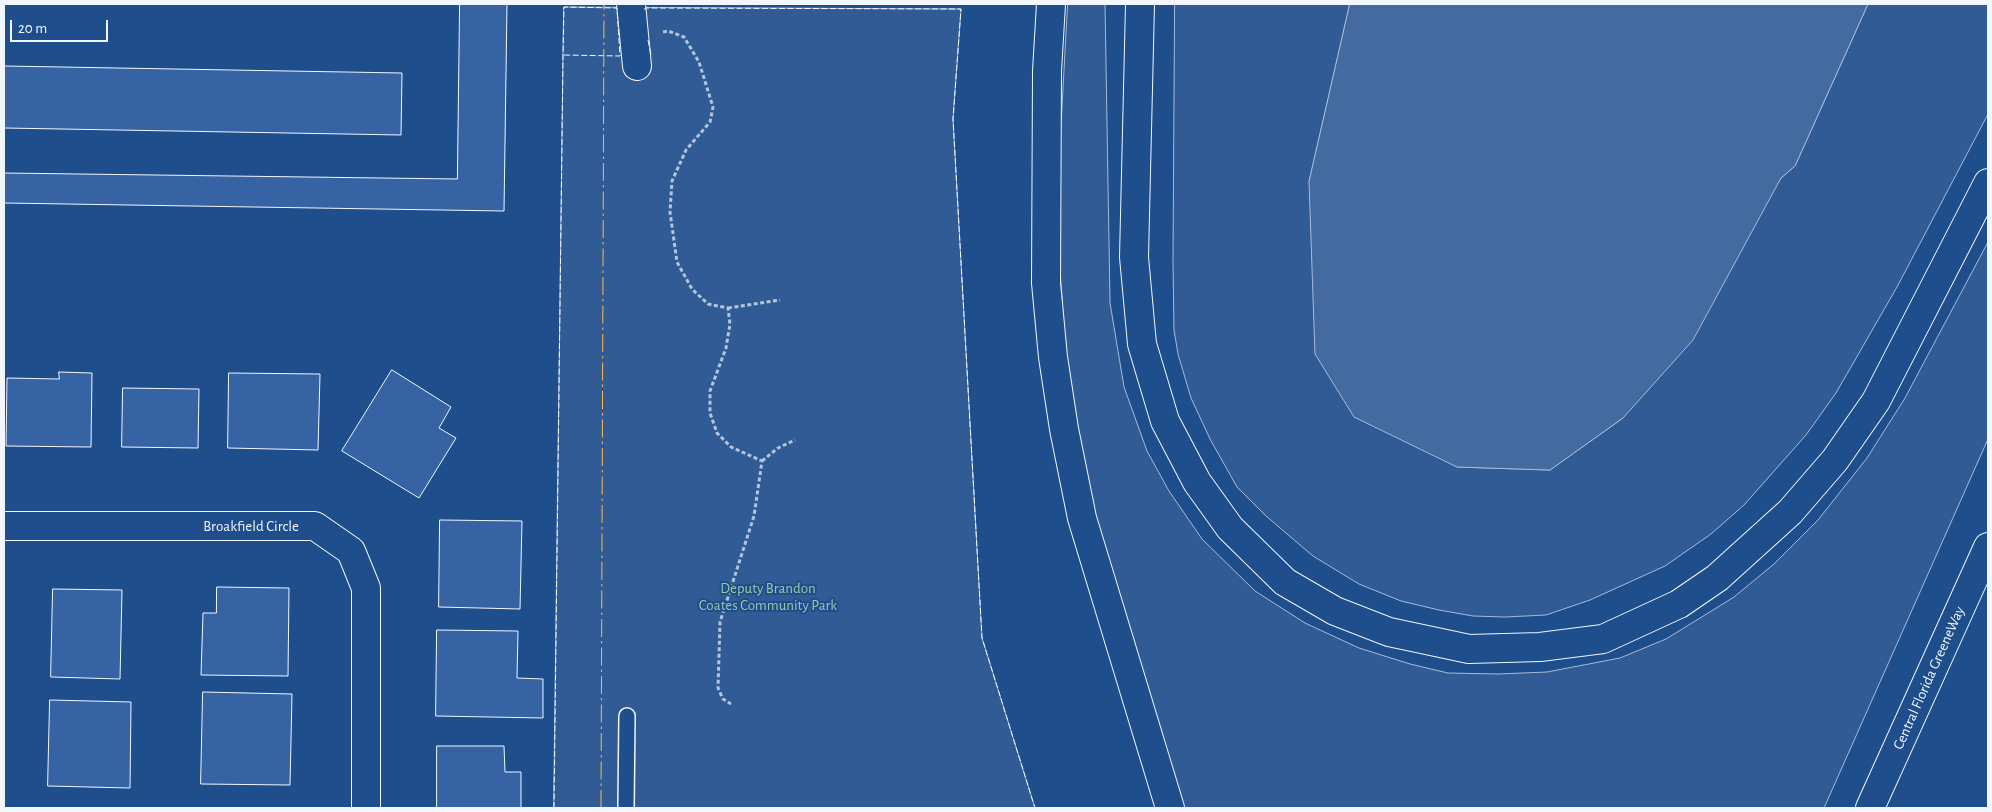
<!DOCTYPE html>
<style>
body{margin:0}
#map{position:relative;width:1992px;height:812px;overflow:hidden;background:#1f4e8c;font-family:"Alegreya Sans",sans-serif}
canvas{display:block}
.frame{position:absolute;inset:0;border:5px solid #f2f6ff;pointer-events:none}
.scale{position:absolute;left:10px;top:20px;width:98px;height:22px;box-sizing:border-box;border:2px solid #f2f6ff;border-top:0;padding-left:6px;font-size:15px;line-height:18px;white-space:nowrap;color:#f2f6ff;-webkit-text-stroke:4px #1f4e8c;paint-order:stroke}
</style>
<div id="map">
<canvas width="1992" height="812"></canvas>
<div class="frame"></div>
<div class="scale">20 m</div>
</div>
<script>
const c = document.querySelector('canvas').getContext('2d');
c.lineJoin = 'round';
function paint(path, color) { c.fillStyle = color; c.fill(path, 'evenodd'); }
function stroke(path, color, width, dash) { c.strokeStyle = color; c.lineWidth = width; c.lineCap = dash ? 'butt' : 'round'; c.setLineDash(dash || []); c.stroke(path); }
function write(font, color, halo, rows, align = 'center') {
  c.font = font + ' "Alegreya Sans",sans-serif'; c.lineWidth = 4; c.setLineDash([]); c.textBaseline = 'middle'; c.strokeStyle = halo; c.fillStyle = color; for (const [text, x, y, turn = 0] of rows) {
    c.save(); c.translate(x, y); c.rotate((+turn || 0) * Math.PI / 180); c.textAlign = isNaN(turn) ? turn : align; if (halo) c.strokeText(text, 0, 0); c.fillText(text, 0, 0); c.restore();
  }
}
const built = new Path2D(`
 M1068 4H1105L1110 303 1124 387 1147 451 1169 491 1202 539 1255 591 1305 623 1359 648 1410 664 1448 673 1498 674 1547 672 1620 658 1666 639 1734 597 1774 564 1818 520 1867 458 1905 398 1988 242V439L1824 808H1182L1105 551 1079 448 1066 357 1059 254 1060 144Z
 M1175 4H1350L1309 182 1457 467 1550 470 1623 418 1781 178 1795 166 1868 4H1988V114L1897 287 1836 393 1806 435 1744 505 1711 534 1665 566 1590 600 1546 615 1505 617 1473 616 1439 610 1401 601 1359 584 1313 556 1266 516 1237 487 1210 439 1191 398 1178 354 1174 330 1173 261Z
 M564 7 961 9 953 119 982 638 1035 808H554Z`);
const water = new Path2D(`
 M1350 4H1868L1795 166 1781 178 1693 340 1623 418 1550 470 1457 467 1354 417 1315 354 1309 182Z`);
const building = new Path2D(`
 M460 4H507L504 211 4 203V173L457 179Z
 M4 66 402 73 401 135 4 128Z
 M392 370 451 407 439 428 456 438 419 498 342 451Z
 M59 372 92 373 91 447 6 446 7 378 59 379Z
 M229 373 320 374 318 450 228 448Z
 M123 388 199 389 198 448 122 447Z
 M440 520 522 521 520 609 439 607Z
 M217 587 289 588 288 676 201 675 203 613H216Z
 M53 589 122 590 120 679 51 677Z
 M437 630 518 631 517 678 543 679V718L436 716Z
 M203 692 292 694 290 785 201 784Z
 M50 700 131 702 130 788 48 786Z
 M437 746H504L505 772H521V808H437Z`);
const path = new Path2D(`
 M663 32 668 31 684 37 699 62 713 107 710 122 686 150 672 181 670 212 677 262 692 289 708 304 728 308 730 324 726 348 710 391V413L717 433 731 447 762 461 754 516 720 622 718 688 723 699 731 704
 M728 308 780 300
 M762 461 778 448 795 440`);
const lane = new Path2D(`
 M626 808 627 716`);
const street = new Path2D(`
 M631 4 637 66
 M4 526H315L351 551 366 588V808`);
const highway = new Path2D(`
 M1051 4 1047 71 1046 283 1053 357 1064 429 1082 518 1170 808
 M1140 4 1134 257 1142 344 1165 421 1197 482 1230 528 1285 582 1335 611 1389 632 1469 649 1540 647 1603 639 1679 604 1717 578 1790 512 1835 460 1876 401 1988 183
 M1870 808 1988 547`);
const fence = new Path2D(`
 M645 10V8L961 9 953 119 982 638 1035 808
 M648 40 651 55
 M554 808 563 55 564 7 617 8 620 56 563 55`);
const power = new Path2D(`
 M601 808 604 4`);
const streetNames = [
 ["Broakfield Circle",251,526],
 ["Central Florida GreeneWay",1929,678,-66]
];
const parkNames = [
 ["Deputy Brandon",768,588],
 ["Coates Community Park",768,605]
];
paint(built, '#305b95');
stroke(built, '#a8bbd7', 1);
paint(water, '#446ba0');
stroke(water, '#a8bbd7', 1);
paint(building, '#3563a3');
stroke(building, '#f2f6ff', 1);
stroke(lane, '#f2f6ff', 18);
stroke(street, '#f2f6ff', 30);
stroke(highway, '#f2f6ff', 30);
stroke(path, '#b3c4dc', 3, [4, 2.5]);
stroke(lane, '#1f4e8c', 15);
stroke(street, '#1f4e8c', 28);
stroke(highway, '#1f4e8c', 28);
stroke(fence, '#f2f6ff', 1, [6, 2.5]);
stroke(power, '#ffb74d', 1, [18, 4, 2.5, 4]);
write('15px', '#f2f6ff', '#1f4e8c', streetNames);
write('15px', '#97c8a6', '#1f4e8c', parkNames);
</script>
